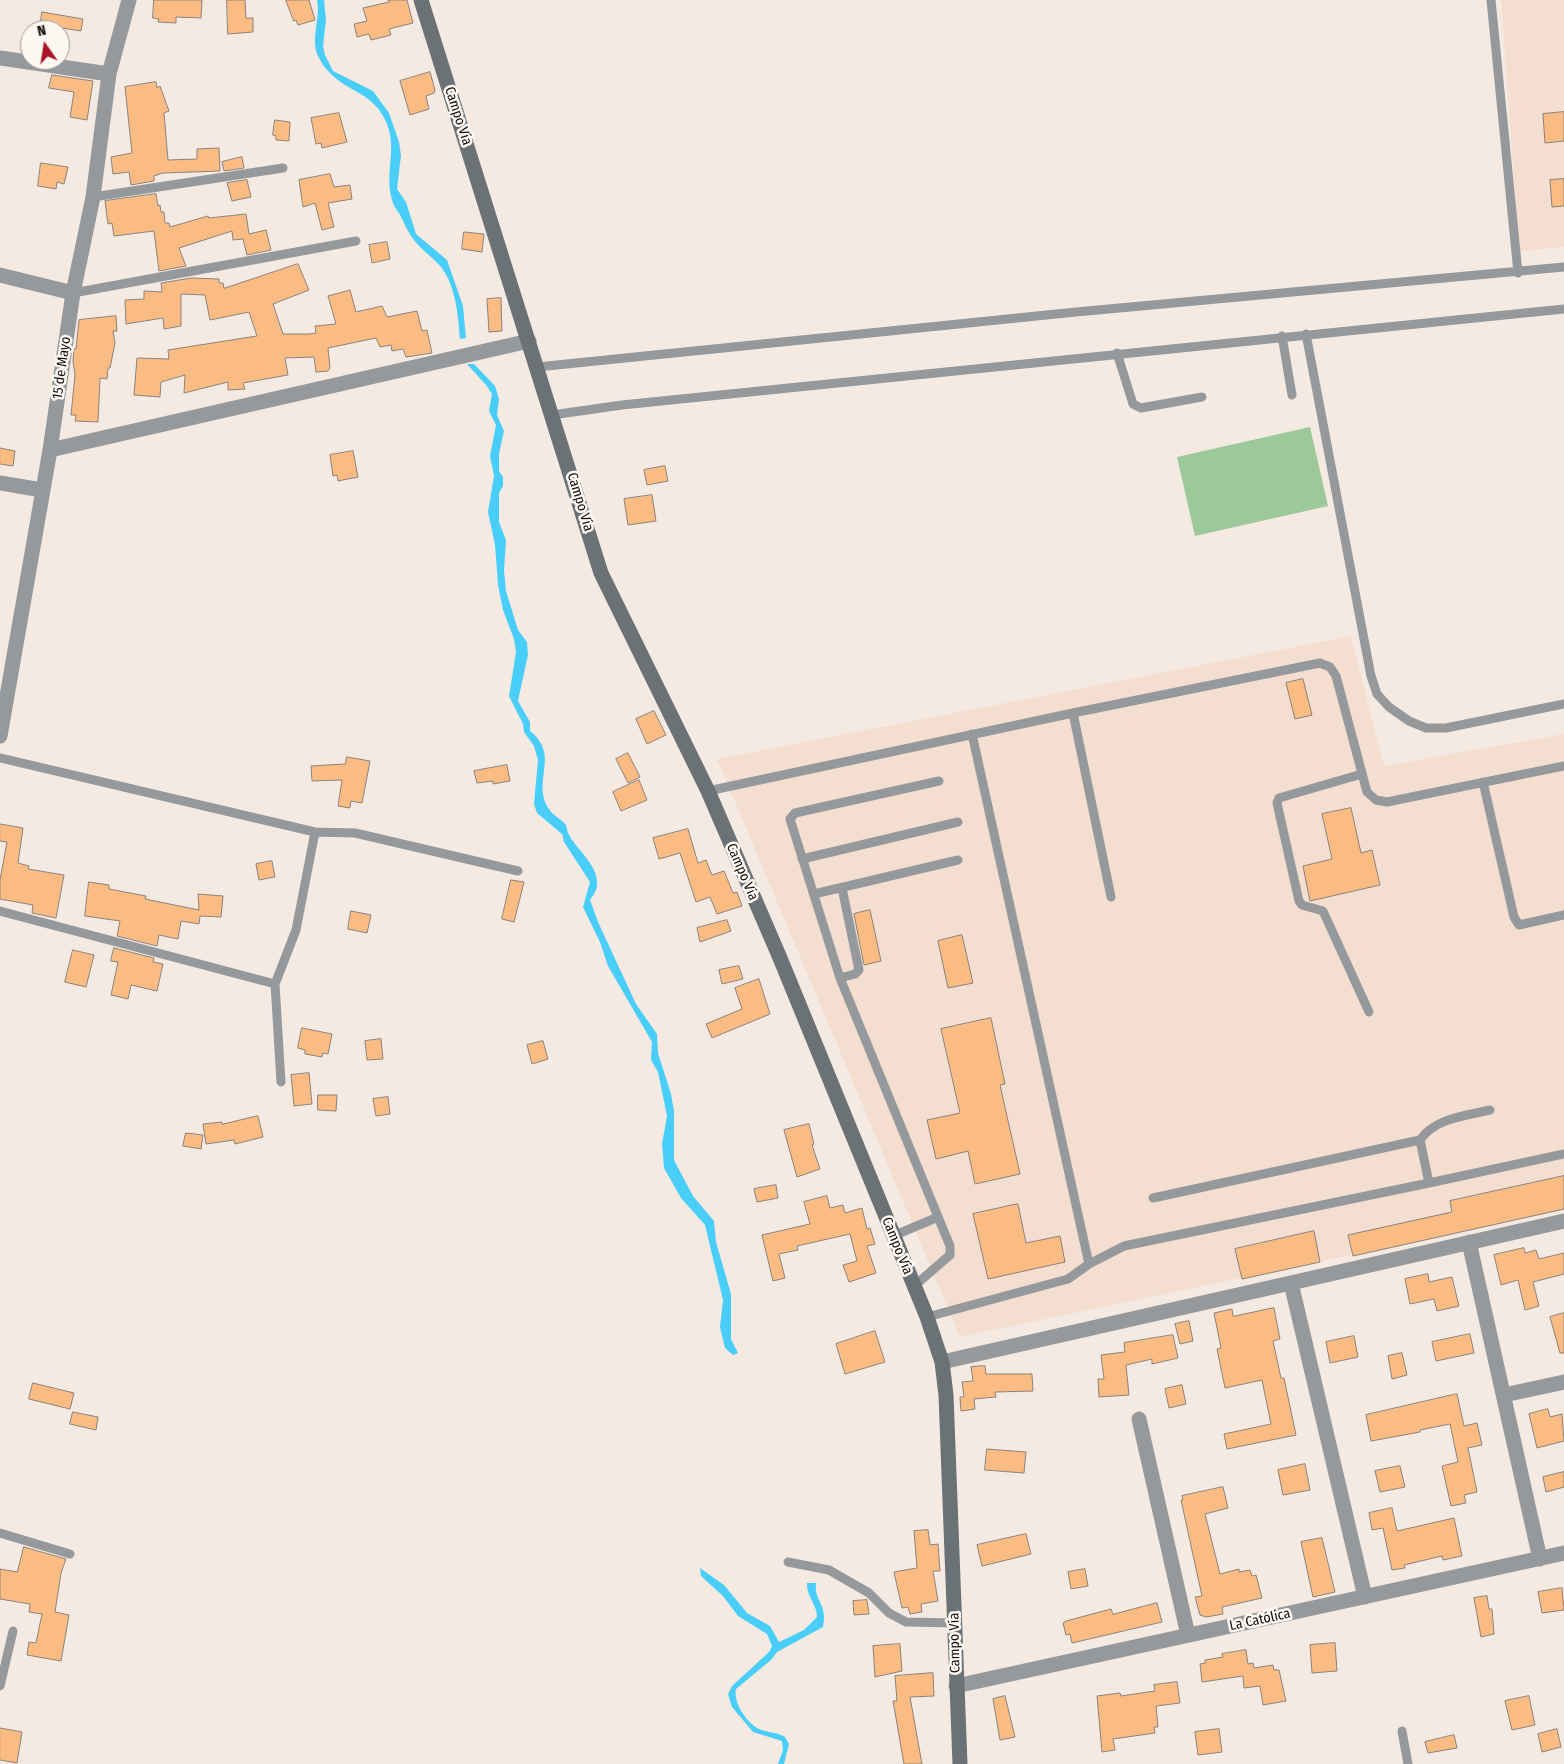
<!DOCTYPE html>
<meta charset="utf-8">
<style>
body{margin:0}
#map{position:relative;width:1564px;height:1764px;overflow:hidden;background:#f4eae2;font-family:"Fira Sans Condensed",sans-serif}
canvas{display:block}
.north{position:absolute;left:20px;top:20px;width:50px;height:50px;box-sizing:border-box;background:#fef8f3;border:1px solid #9e9a96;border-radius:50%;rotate:347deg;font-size:14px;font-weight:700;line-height:20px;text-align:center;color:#0f0c0a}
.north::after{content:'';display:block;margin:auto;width:18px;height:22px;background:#aa1426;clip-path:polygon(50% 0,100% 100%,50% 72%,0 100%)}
</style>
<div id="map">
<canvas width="1564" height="1764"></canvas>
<div class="north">N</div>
</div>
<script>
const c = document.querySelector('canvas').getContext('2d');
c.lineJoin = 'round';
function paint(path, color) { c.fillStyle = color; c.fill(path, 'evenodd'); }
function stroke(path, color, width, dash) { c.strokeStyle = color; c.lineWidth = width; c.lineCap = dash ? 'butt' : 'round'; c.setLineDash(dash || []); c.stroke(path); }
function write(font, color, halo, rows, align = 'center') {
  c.font = font + ' "Fira Sans Condensed",sans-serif'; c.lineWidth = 5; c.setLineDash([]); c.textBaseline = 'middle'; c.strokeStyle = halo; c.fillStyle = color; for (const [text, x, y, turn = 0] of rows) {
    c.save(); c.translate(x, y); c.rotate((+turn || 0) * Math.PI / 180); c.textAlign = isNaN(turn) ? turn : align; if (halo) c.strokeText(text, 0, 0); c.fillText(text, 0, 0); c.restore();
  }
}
const industrial = new Path2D(`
 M1501 0H1564V247L1519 251Z
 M1351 636 1384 766 1564 734V1210L960 1337 717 759Z`);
const green = new Path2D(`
 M1310 427 1328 506 1195 536 1177 457Z`);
const water = new Path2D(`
 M317 0H324L326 20 323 46 325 55 333 71 373 91 389 113 399 142 401 155 397 189 406 202 416 234 447 260 463 306 466 338 460 339C458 316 456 286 441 267 433 257 421 250 414 240 407 231 404 222 399 213 396 209 393 205 392 200 383 169 402 143 380 111 364 88 334 89 318 56 310 38 321 19 317 0Z
 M467 364H474L495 386 499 399 497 415 504 431 499 454V471L503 477V486L499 493V522L506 540 504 571 506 591 518 630 527 642 528 655 518 701 530 722V731C561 755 531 782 549 809 553 816 562 819 566 825 567 828 567 830 568 833 575 848 597 864 597 882 598 889 594 894 590 900L598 922 636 1004 657 1034 658 1053 671 1094 674 1111V1160L693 1196 714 1221 716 1242 731 1294V1339L738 1353 733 1355 725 1348 720 1327 723 1300 705 1225 681 1198 664 1168 662 1144 667 1116 658 1072 651 1060 652 1042 608 966 600 942 583 907 590 882 564 842 562 834 537 813 534 804 538 760 534 746 524 732 523 724 509 696 516 652 514 639 503 610 498 585 495 545 488 512 494 476 490 456 496 425 489 411 492 394 486 385Z
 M700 1568 724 1585 747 1613 770 1626 779 1642 804 1630 817 1617C817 1604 806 1596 807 1583H816C814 1602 828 1604 823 1627L777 1652 771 1660 736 1689C733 1703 747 1723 759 1729 768 1733 778 1732 785 1737L789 1744 784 1764H778L783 1750 782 1741 753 1732 732 1707 728 1694 732 1686 769 1652 772 1646 767 1634 738 1616 723 1596 701 1576Z`);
const building = new Path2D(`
 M154 0H202L201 18 176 17V23L158 22 159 19 153 18Z
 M227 0H245L246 18H253V32L228 34Z
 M286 0H309L315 20 298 25 296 20 294 21Z
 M388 0H407L413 23 389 29 391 35 371 40 369 34 357 37 354 24 367 21 363 8 389 2Z
 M42 12 83 19 81 31 62 28V30H40Z
 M430 72 435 90 434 93 426 96 429 109 410 115 400 81Z
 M52 75 93 81 87 120 70 117 74 92 49 88Z
 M156 82 157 88 160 86 169 111 164 113 168 160 197 159V149L219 148 220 171 163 173 154 176V181L131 185 129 172 113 174 111 157 132 153 125 87Z
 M1564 112V141L1545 143 1543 114Z
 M339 113 347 142 322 148 321 143 316 144 311 118Z
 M275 120 290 122 289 141 276 140V136L273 135Z
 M242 157 244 168 224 171 222 162Z
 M41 163 68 167 64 184 57 182 56 189 38 186Z
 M330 174 334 187 350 185 352 199 328 203 334 227 322 230 315 203 303 207 299 180Z
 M1564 179V206L1552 207 1550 180Z
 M247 180 251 197 232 201 227 183Z
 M156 194 158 206 160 205 161 212H164L165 223H169L170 227 208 216 209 218 246 214 249 234 266 230 271 250 247 255 243 239 233 240 232 231 179 248 186 266 159 271 154 231 114 236 112 223 108 224 105 201Z
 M464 232 484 234 482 252 462 249Z
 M387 242 390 259 372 263 369 245Z
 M298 264 309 290 273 304 283 334H309L316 333 315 326 336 324 328 296 350 290 356 312 382 306 387 317 417 311 422 331 427 330 432 353 406 357 403 349 392 351 391 345 380 347 376 338 328 348 330 368 328 371 316 372 314 357 285 358 288 375 243 383 245 389 228 390V382L184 393 185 375 161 382 160 397 134 395 137 358 169 359 168 350 257 336 249 312 210 320 205 295 181 294V326L164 329 163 318 126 324 125 300 144 299V291L162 292 161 283 191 278 219 279V283H223L224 288Z
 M501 298 502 331 489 332 487 299Z
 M116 316 117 331H113L115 343 110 368H108L107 379 100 378 98 422 75 421 76 415H71L75 375 73 361 74 349H76L79 320Z
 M0 448 15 451 13 466 0 464Z
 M353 451 358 477 338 481 337 475 333 476 330 455Z
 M665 466 668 481 647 485 644 470Z
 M652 495 656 521 628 525 624 499Z
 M1303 679 1312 715 1295 719 1286 683Z
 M654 711 666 735 647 744 636 719Z
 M628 753 640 777 628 783 616 759Z
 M347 757 370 761 362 803 351 801 350 808 338 806 342 780 312 781 311 766 345 764Z
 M507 765 510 781 493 784V781L477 783 474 771Z
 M639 780 647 800 621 811 613 792Z
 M1351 808 1361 853 1372 850 1380 885 1310 901 1303 866 1332 859 1322 814Z
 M0 824 23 828 18 863 29 866 28 869 64 875 56 918 32 913 33 905 0 899V880L7 842 0 841Z
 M688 829 698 863 706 860 712 875 724 871 733 893 737 892 742 906 717 914 710 897 696 902 680 853 659 859 653 838Z
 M272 861 275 877 259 880 256 864Z
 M511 880 524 882 514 922 502 919Z
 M89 882 109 885V889L146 896 145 899 199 910 198 894 223 896 221 917 200 916 199 924 181 921 178 939 159 935 157 946 117 936 120 921 85 916Z
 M870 910 881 961 864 965 854 914Z
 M351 911 371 915 367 933 348 929Z
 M727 920 731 931 700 942 697 928Z
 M962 935 973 983 948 988 938 941Z
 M114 948 154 958 153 962 163 964 157 991 131 985 128 999 111 995 118 962 111 961Z
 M73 950 94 955 86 987 65 982Z
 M739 966 743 979 722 984 719 970Z
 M759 979 770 1014 712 1038 706 1024 742 1009 735 988Z
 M991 1018 1005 1084 1000 1085 1020 1174 975 1184 968 1151 936 1159 927 1120 960 1113 941 1029Z
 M302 1028 332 1034 328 1054 323 1053 322 1057 305 1054V1050L298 1048Z
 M381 1039 383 1059 367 1060 365 1041Z
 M543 1041 548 1059 532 1064 527 1045Z
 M309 1073 312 1104 294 1106 291 1075Z
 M318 1095H337L336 1111 318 1110Z
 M388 1097 390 1114 376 1116 373 1099Z
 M258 1116 263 1137 235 1144 234 1140 206 1144 203 1124 222 1122V1124Z
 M809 1124 814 1144 812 1145 820 1169 797 1177 784 1130Z
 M186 1133 203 1135 201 1149 183 1146Z
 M1564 1176V1209L1353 1256 1348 1235 1452 1212 1450 1201Z
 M776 1185 778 1198 757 1202 754 1189Z
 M827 1196 830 1208 843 1205 845 1213 862 1208 867 1229 870 1228 875 1244 867 1246 876 1273 849 1282 843 1265 857 1261 850 1234 797 1246 798 1250 779 1254 785 1278 773 1281 762 1235 810 1224 804 1202Z
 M1018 1204 1026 1243 1060 1236 1065 1262 988 1279 973 1214Z
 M1314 1231 1320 1262 1242 1279 1235 1249Z
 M1524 1248 1525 1253 1536 1250 1539 1259 1564 1253V1274L1533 1282 1539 1306 1525 1310 1518 1280 1501 1285 1494 1255Z
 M1428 1274 1429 1282 1452 1277 1459 1306 1437 1311 1434 1299 1410 1304 1405 1279Z
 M1274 1308 1280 1339 1273 1341 1281 1378H1284L1296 1435 1227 1449 1224 1434 1271 1424 1262 1380 1225 1388 1217 1349 1221 1348 1214 1313 1232 1309 1233 1316Z
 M1564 1313V1353H1560L1550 1317Z
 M1189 1321 1193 1341 1180 1344 1175 1324Z
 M875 1331 885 1362 845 1374 836 1344Z
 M1470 1334 1474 1353 1436 1361 1432 1342Z
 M1173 1335 1178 1358 1152 1364V1359L1126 1365 1129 1395 1099 1397 1098 1379H1104L1101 1355 1125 1352 1124 1343Z
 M1354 1336 1358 1357 1330 1363 1326 1342Z
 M1402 1353 1407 1375 1392 1379 1388 1356Z
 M985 1366 986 1374H1032L1033 1391 995 1392 996 1397 974 1399 975 1409 961 1411 960 1397H964L962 1382 973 1381 971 1367Z
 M33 1383 74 1393 70 1409 29 1399Z
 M1182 1385 1186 1404 1169 1408 1165 1389Z
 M1457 1394 1464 1426 1477 1423 1482 1445 1468 1448 1477 1492 1464 1495 1466 1503 1451 1506 1442 1466 1458 1462 1450 1424 1420 1430V1432L1371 1441 1366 1415Z
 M1548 1409 1550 1417 1562 1414 1564 1441 1537 1448 1529 1414Z
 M73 1412 98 1417 96 1430 70 1424Z
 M987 1449 1026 1452 1024 1473 985 1470Z
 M1305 1464 1310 1490 1283 1495 1278 1470Z
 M1400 1466 1405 1487 1380 1492 1375 1471Z
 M1564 1472V1487L1546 1492 1543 1477Z
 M1223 1487 1228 1508 1205 1514 1220 1574 1239 1569V1572L1250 1570 1252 1576 1256 1575 1262 1598 1222 1607 1223 1614 1206 1617 1200 1615 1195 1597 1202 1596 1181 1500H1183L1182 1496Z
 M1392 1508 1397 1531 1454 1518 1462 1556 1443 1560 1442 1556 1404 1565 1405 1568 1392 1570 1383 1528 1372 1530 1369 1513Z
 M928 1530 930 1545 938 1544 940 1571H933L938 1601 921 1604 922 1612 910 1614 908 1607 902 1608 894 1572 917 1568 914 1531Z
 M1026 1534 1031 1554 982 1566 977 1545Z
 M1322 1538 1335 1592 1313 1597 1301 1542Z
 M24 1547 66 1559 61 1573 55 1612 69 1615 61 1661 27 1655 29 1642 36 1643 42 1614 29 1612 30 1604 0 1599V1569L17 1572Z
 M1085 1569 1088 1586 1071 1589 1068 1572Z
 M1562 1588 1564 1610 1542 1613 1538 1592Z
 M1487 1596 1489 1609H1492L1494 1634 1481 1637 1474 1598Z
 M867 1600 869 1614 854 1615 853 1601Z
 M1157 1603 1162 1622 1072 1643 1070 1634 1066 1635 1063 1623 1066 1621 1111 1609 1113 1614Z
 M1335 1643 1337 1671 1312 1673 1310 1645Z
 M900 1644 902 1671 875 1677 873 1646Z
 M1246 1650 1248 1664 1253 1663 1254 1668 1273 1665 1274 1670H1279L1286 1701 1263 1705 1260 1686 1244 1688 1243 1676 1202 1682 1200 1664 1205 1663V1660L1223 1657 1222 1654Z
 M933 1673 934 1696 910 1697 922 1764H904L893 1701H897L895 1676Z
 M1177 1682 1180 1703 1156 1706 1158 1727H1154L1155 1733 1113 1739 1115 1750 1102 1752 1097 1696 1120 1693 1121 1696 1155 1691 1154 1685Z
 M1005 1696 1015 1737 1000 1740 993 1699Z
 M1529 1696 1535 1725 1512 1730 1505 1701Z
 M0 1728 22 1732 17 1763 0 1760Z
 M1219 1729 1222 1752 1198 1755 1195 1732Z
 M1557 1729 1561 1747 1542 1752 1538 1734Z
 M1454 1735 1457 1748 1428 1753 1425 1742Z`);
const lane = new Path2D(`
 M1491 0 1518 273
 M93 197 283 168
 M73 293 356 241
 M1306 334 1371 676 1377 694 1389 707 1409 721 1426 728H1446L1564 704
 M1282 336 1292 395
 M1117 353 1133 404 1141 408 1202 397
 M537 367 1076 312 1564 267
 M552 415 622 405 1564 309
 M1073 713 1111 897
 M972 734 1089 1264
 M0 758 315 832 355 833 518 871
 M1362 774 1279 798 1277 803 1299 901 1302 905 1323 911 1369 1012
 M1483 782 1514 917 1519 925 1564 915
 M708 791 1073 713 1320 663 1330 667 1336 676 1367 792 1376 800 1387 802 1564 766
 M802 859 958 822
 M814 894 958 860
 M0 911 275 984
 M840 978 855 974 859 970 842 888
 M281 1082 275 984 296 930 315 832
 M1420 1140C1435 1118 1465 1116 1490 1110
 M1429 1183 1564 1154
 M893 1236 938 1217
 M913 1287 950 1255V1246L840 978 790 819 795 813 939 781
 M927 1317 1068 1279 1089 1264 1124 1246 1429 1183 1420 1140 1153 1198
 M0 1533 70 1554
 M788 1562 829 1570 869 1593 889 1613 906 1622 955 1623
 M0 1686 13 1631
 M1402 1731 1408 1764`);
const street = new Path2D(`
 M0 58 109 74
 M0 275 73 293
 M50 450 529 341
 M0 483 42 490
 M0 736 50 450 73 293 93 197 109 74 129 0
 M1469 1242 1540 1559
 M1291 1283 1365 1597
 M942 1362 1564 1221
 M1504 1395 1564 1382
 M1139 1419 1188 1635
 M956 1686 1564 1553`);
const secondary = new Path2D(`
 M421 0 601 573 708 791 780 958 927 1317 942 1362 946 1395 960 1764`);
const streetNames = [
 ["Campo Vía",458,116,72],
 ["15 de Mayo",62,368,-82],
 ["Campo Vía",580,502,73],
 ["Campo Vía",742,872,67],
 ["Campo Vía",897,1246,68],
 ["La Católica",1260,1620,-12],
 ["Campo Vía",955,1643,-91]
];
paint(industrial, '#f3ded0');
paint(green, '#9cc89a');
paint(water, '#49cef9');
paint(building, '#fabc83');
stroke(building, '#8b827b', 1);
stroke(lane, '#95999c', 9);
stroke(street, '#95999c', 15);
stroke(secondary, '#6b7276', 15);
write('14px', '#0f0c0a', '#fef8f3', streetNames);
</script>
